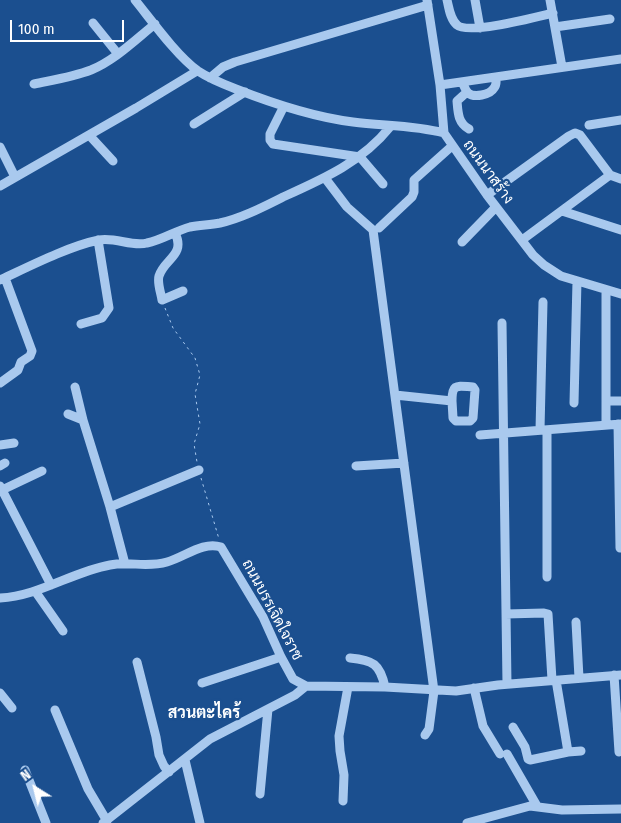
<!DOCTYPE html>
<meta charset="utf-8">
<style>
body{margin:0}
#map{position:relative;width:621px;height:823px;overflow:hidden;background:#1b4f8f;font-family:"Fira Sans Condensed",sans-serif}
canvas{display:block}
.north{position:absolute;left:10px;top:763px;width:50px;height:50px;-webkit-text-stroke:4px #1b4f8f;paint-order:stroke;rotate:324deg;font-size:14px;font-weight:700;line-height:20px;text-align:center;color:#fff}
.north::after{content:'';display:block;margin:auto;width:18px;height:22px;background:#fff;clip-path:polygon(50% 0,100% 100%,50% 72%,0 100%)}
.scale{position:absolute;left:10px;top:20px;width:114px;height:22px;box-sizing:border-box;border:2px solid #fff;border-top:0;padding-left:6px;font-size:15px;line-height:18px;white-space:nowrap;color:#fff;-webkit-text-stroke:4px #1b4f8f;paint-order:stroke}
</style>
<div id="map">
<canvas width="621" height="823"></canvas>
<div class="north">N</div>
<div class="scale">100 m</div>
</div>
<script>
const c = document.querySelector('canvas').getContext('2d');
c.lineJoin = 'round';
function stroke(path, color, width, dash) { c.strokeStyle = color; c.lineWidth = width; c.lineCap = dash ? 'butt' : 'round'; c.setLineDash(dash || []); c.stroke(path); }
function write(font, color, halo, rows, align = 'center') {
  c.font = font + ' "Fira Sans Condensed",Sarabun,sans-serif'; c.lineWidth = 4.5; c.setLineDash([]); c.textBaseline = 'middle'; c.strokeStyle = halo; c.fillStyle = color; for (const [text, x, y, turn = 0] of rows) {
    c.save(); c.translate(x, y); c.rotate((+turn || 0) * Math.PI / 180); c.textAlign = isNaN(turn) ? turn : align; if (halo) c.strokeText(text, 0, 0); c.fillText(text, 0, 0); c.restore();
  }
}
const path = new Path2D(`
 M165 308 173 328 195 358 200 375 195 394 200 424 194 444 197 462
 M201 478 219 539`);
const minor = new Path2D(`
 M135 0C152 21 177 56 198 71 210 79 223 84 236 89 274 104 313 117 353 122 383 126 414 125 444 133
 M427 0 440 85 444 133 487 195 533 255 544 265 561 276 621 294
 M447 0C449 8 450 19 457 25 468 35 536 17 553 13
 M475 0 480 28
 M550 0 562 67
 M93 23 118 54
 M555 27 610 19
 M210 78 223 67 235 62 428 5
 M462 82C464 85 465 90 468 93 474 98 490 95 494 88 497 85 496 81 496 77
 M34 84C53 80 73 77 91 70 115 60 135 40 155 24
 M440 85 621 59
 M467 92 457 101C458 113 458 123 469 129
 M284 106 270 134V140L273 144 360 157 383 184
 M194 124 245 92
 M589 125 621 120
 M89 135 113 161
 M0 147 15 177
 M610 175 621 179
 M325 178 347 207 373 230 434 691 429 729 425 735
 M0 186 136 108 197 71
 M487 195 569 136 575 133 580 135 610 175 522 240
 M562 211 621 230
 M379 228 412 197 414 192V180L452 146
 M175 233C186 255 164 259 159 276 157 283 161 293 162 300L183 291
 M462 242 496 207
 M0 280C28 267 69 246 99 240 116 237 132 247 147 243 162 240 175 231 190 227 200 225 210 225 220 223 242 218 263 207 283 197 323 179 362 162 390 127
 M502 323 507 684
 M81 324 102 318 109 308 98 240
 M0 383 18 370 21 362 30 356 32 351 5 278
 M75 387 83 420 110 507
 M395 395 452 401C452 383 457 386 473 387L475 390 473 418 470 421H456L453 418 452 401
 M606 401H621
 M574 403 577 281
 M68 414 83 420
 M618 424 620 548
 M606 425V290
 M540 430 543 302
 M547 430V577
 M480 435 621 424
 M0 445 14 443
 M0 466 5 463
 M356 466 404 463
 M0 486 51 585
 M2 490 42 471
 M125 564 110 507 199 470
 M35 591 63 631
 M0 598C39 596 72 572 110 565 130 561 146 568 167 562 185 557 203 541 221 547L263 617 281 657 293 679 306 686 385 687 456 691 498 685 621 675
 M506 614 544 613 548 614 552 680
 M576 622 579 678
 M350 658C373 660 380 664 385 687
 M137 662 156 737 159 755 164 766 169 772
 M614 675 619 752
 M202 683 281 657
 M474 688 483 726 500 754
 M0 693 12 708
 M55 710 88 789 107 821
 M513 727 525 747 528 759 530 760 568 752 556 680
 M568 752 581 751
 M507 754 537 806
 M185 760 200 823
 M25 770 46 823
 M260 794 268 709
 M343 801 344 775 340 751 339 736 348 687
 M103 823 210 739 295 695 306 686
 M467 823 530 806 562 810 621 809`);
const streetNames = [
 ["ถนนนาสร้าง",488,172,54],
 ["ถนนบรรเจิดใจราช",272,610,62]
];
const neighbourhoodNames = [
 ["สวนตะไคร้",204,714]
];
stroke(path, '#a9c9ee', 1, [2.5, 4]);
stroke(minor, '#a9c9ee', 9);
write('15px', '#fff', '#1b4f8f', streetNames);
write('bold 16px', '#fff', '#1b4f8f', neighbourhoodNames);
</script>
